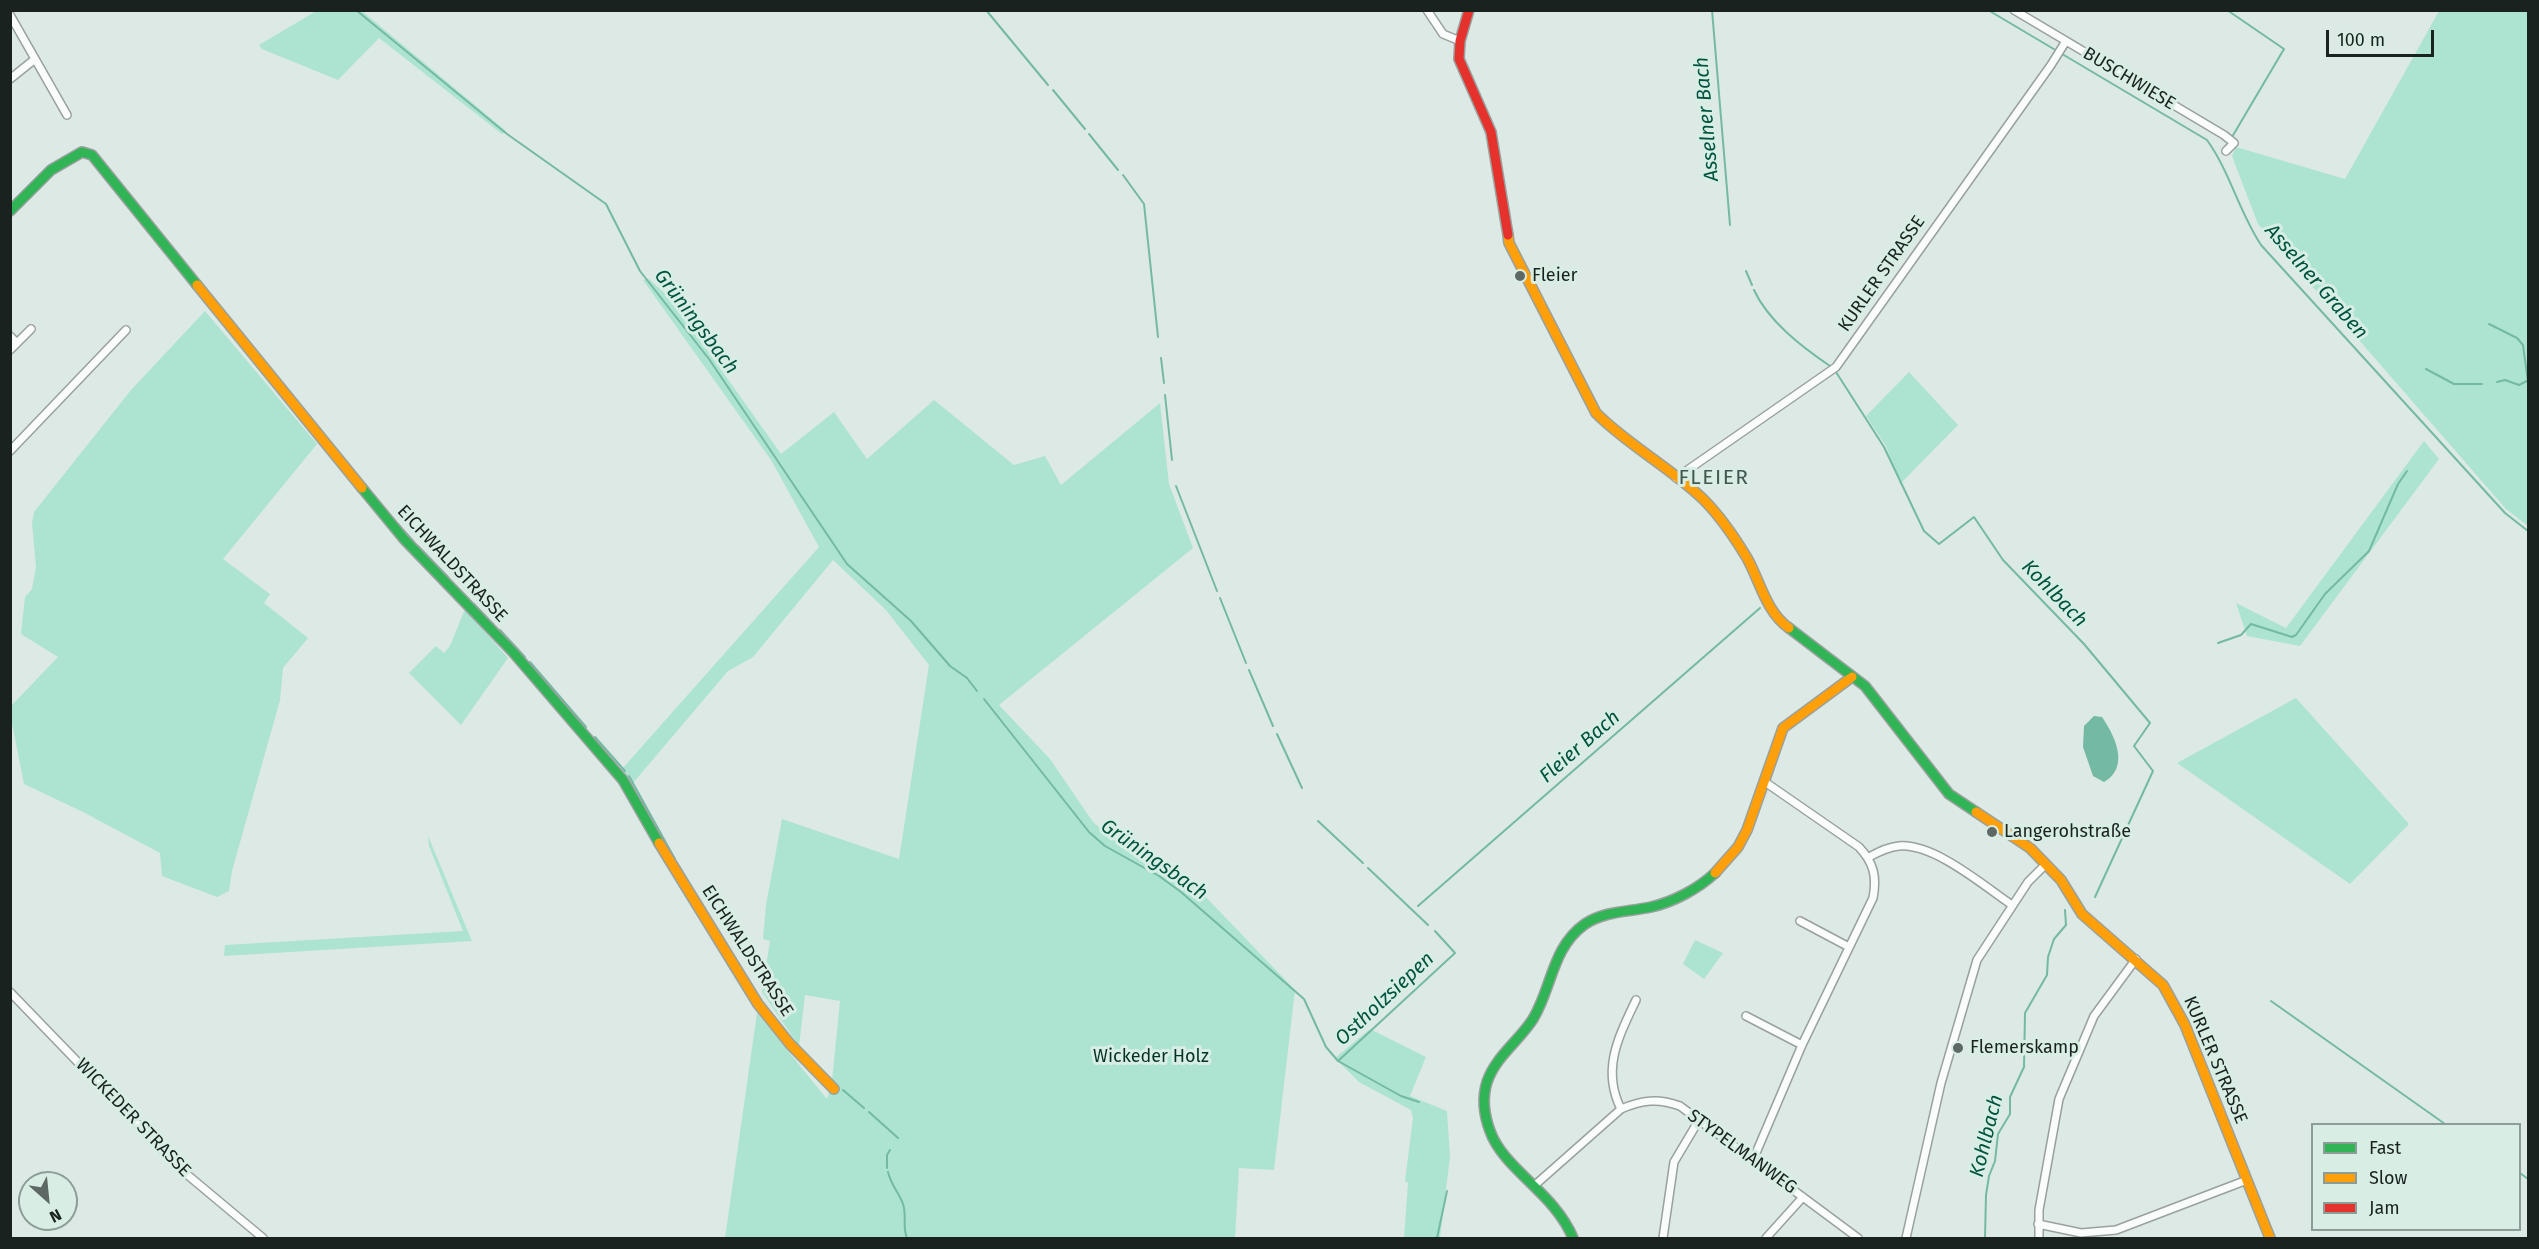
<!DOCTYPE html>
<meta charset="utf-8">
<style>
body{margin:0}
#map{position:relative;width:2539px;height:1249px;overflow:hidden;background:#dde9e4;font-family:"Fira Sans",sans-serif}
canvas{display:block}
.frame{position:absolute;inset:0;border:12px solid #1a221f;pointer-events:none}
.legend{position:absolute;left:2311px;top:1123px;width:210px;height:108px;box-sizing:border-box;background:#d8eee5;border:2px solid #8c9c96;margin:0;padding:8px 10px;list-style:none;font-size:18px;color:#1a221f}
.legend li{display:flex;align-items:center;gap:12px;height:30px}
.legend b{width:30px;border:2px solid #8c9c96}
.north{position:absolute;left:18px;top:1171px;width:60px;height:60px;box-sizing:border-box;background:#d8eee5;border:2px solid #8c9c96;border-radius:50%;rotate:153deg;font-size:16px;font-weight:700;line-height:24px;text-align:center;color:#1a221f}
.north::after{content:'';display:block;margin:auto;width:21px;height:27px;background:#5e6864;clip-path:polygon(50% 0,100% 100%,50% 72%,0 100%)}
.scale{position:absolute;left:2326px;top:30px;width:108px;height:27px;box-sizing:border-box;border:3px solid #1a221f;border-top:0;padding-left:8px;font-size:18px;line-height:21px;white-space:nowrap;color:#1a221f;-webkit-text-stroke:4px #d8eee5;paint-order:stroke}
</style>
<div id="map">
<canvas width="2539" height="1249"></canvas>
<div class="frame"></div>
<ul class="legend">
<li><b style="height:8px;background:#30b455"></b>Fast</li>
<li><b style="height:8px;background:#ff9f0a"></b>Slow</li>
<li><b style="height:8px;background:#e5322d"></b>Jam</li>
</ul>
<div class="north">N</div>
<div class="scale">100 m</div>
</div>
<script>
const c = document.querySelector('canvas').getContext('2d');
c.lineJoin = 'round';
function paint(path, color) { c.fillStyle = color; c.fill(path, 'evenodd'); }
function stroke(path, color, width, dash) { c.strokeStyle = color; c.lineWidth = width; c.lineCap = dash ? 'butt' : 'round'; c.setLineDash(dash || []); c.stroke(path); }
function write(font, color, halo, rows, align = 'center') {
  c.font = font + ' "Fira Sans",sans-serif'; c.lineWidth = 6; c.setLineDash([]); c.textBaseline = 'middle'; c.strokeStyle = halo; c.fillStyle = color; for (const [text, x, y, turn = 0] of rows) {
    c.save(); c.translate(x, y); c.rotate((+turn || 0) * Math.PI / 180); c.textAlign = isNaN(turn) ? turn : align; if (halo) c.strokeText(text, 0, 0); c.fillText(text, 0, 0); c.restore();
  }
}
const green = new Path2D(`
 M318 10 362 11 506 131 502 134 379 38 338 80 262 49 259 45Z
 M2439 11H2528V526L2506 509 2258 224 2232 156 2236 147 2345 179Z
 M649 279 671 299 781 454 834 412 867 459 934 400 1014 465 1045 456 1061 485 1160 403 1169 484 1193 548 999 705 1050 759 1093 822 1114 840 1168 866 1200 891 1295 990 1274 1170 1239 1168 1235 1238H725L757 1013 827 1099 832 1081 840 1001 805 995 799 1046 762 992 770 941 763 939 766 905 782 819 899 859 929 665 886 610 833 560 753 657 728 671 633 783 622 769 819 547 771 460 643 280Z
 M205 311 317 444 223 559 270 594 264 603 308 638 283 668 280 700 232 871 229 891 217 897 162 876 160 853 83 812 24 784 10 713 11 706 58 657 21 634 25 597 32 589 36 567 32 523 34 512 131 390Z
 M1909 372 1958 425 1900 484 1886 446 1866 416Z
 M2424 441 2439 459 2300 646 2247 636 2236 603 2286 628Z
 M465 609 508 658 461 725 409 673 436 646 444 653 450 646Z
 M2296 698 2409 824 2350 884 2177 763Z
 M428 836 472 941 224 956 225 945 463 931 429 846Z
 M1695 940 1723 953 1704 979 1683 964Z
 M1370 1029 1426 1057 1410 1096 1447 1111 1450 1157 1440 1238H1404L1408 1183 1405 1181 1413 1118 1411 1110 1359 1082 1335 1058Z`);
const water = new Path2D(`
 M2094 716 2102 717C2115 736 2130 767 2104 782L2093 776 2083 747 2084 726Z`);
const stream = new Path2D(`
 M356 10 507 134 606 204 640 271 709 359 847 564 911 621 950 666 967 678 977 691
 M986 10 1048 85
 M1712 10 1730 225
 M1988 10 2207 140C2230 172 2239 212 2261 245L2505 513 2528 531
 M2227 10 2284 49 2232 137
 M1053 90 1085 129
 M1089 134 1118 170
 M1123 175 1144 204 1158 337
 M1746 271 1752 285
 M1754 290C1768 321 1802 347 1830 366
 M2489 324 2517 338 2523 345 2528 382
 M1161 358 1164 383
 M2426 369 2454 384H2482
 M1836 372 1884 447 1924 531 1939 544 1974 517 2003 560 2084 644 2150 723 2134 746 2153 771 2095 897
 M2497 382 2505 380 2519 385 2527 381
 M1165 395 1172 460
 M1176 486 1217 591
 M398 524 414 542
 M418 546 448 577
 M452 582 469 599
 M1220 598 1246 663
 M474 604 494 625
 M500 630 525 657
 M2218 643 2241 635 2251 624 2292 637 2296 635 2325 594 2369 551 2398 484 2407 471
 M530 662 586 727
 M1249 670 1273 726
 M984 699 1089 832 1105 846 1159 876 1181 892 1304 999 1326 1047 1338 1061 1401 1096 1419 1102
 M1277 734 1302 788
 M595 737 625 771
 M629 776 675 859
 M1318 821 1363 863
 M679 866 685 877
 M1368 868 1428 925
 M1418 906 1760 608
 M2271 1001 2445 1124
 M1338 1061 1455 953 1435 931
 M843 1090 864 1108
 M869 1112 898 1138
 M887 1168V1155L890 1150
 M888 1172C891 1185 899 1193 903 1204 907 1215 902 1227 907 1238
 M2520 1173 2528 1179
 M1437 1238 1447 1191
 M1985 1238 1986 1195 1989 1176 1995 1161 1998 1134 2010 1114V1097L2024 1067 2025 1013 2047 975 2048 957 2054 939 2066 925 2065 910`);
const street = new Path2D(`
 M1427 10 1443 34 1460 41
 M2014 10 2224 135 2234 143 2226 151
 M10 15 67 115
 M10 79 35 59
 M10 336 17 343
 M10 350 31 329
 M10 451 126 330
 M1676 478 1836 367 2051 65 2066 41
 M1869 857C1878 852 1888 847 1899 846 1934 843 1984 886 2012 905
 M1800 921 1849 947
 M10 992 184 1172 263 1238
 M1746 1016 1802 1045
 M1621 1109C1601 1069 1619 1036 1636 1000
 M1753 1160 1802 1045 1873 898C1877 877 1874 863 1859 847L1765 782
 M1535 1185 1621 1109C1642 1100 1658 1098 1680 1106L1858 1238
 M2038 1224 2081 1233 2116 1230 2247 1180
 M1663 1238 1674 1162 1699 1120
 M1766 1238 1803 1197
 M1906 1238 1941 1083 1977 960 2028 882 2045 865
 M2039 1238V1210L2059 1099 2094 1016 2136 959`);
const fast = new Path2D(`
 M10 211 51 170 82 152 92 155 197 285
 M362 488 404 539 513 652 623 780 659 843
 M1789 628 1865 686 1949 794 1976 812
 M1573 1238C1554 1192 1504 1170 1490 1131 1484 1115 1482 1098 1487 1082 1496 1056 1519 1041 1533 1019 1552 988 1552 947 1585 924 1604 911 1628 912 1651 907 1673 902 1698 889 1715 873`);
const slow = new Path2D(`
 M1508 235 1509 243 1596 413C1629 446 1670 467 1703 499 1720 516 1735 538 1747 558 1760 581 1766 612 1789 628
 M197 285 362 488
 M1976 812 2030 848 2061 880 2082 914 2163 985 2185 1025 2270 1238
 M659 843 758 1004 790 1044 834 1089
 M1715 873 1738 847 1747 830 1783 728 1852 677`);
const jam = new Path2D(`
 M1469 10 1460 41 1459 59 1491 132 1508 235`);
const markers = [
 [1520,276,6,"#5e6864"],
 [1992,832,6,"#5e6864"],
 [1958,1048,6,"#5e6864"]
];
const streetNames = [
 ["BUSCHWIESE",2129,79,31],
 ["KURLER STRASSE",1882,274,-55],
 ["EICHWALDSTRASSE",452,564,47],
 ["EICHWALDSTRASSE",747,951,57],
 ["KURLER STRASSE",2215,1060,67],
 ["WICKEDER STRASSE",133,1118,46],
 ["STYPELMANWEG",1742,1152,36]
];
const poiNames = [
 ["Fleier",1532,276],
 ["Langerohstraße",2004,832],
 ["Flemerskamp",1970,1048]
];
const parkNames = [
 ["Wickeder Holz",1151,1057]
];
const waterNames = [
 ["Asselner Bach",1707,119,-95],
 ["Asselner Graben",2316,282,49],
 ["Grüningsbach",696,322,53],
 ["Kohlbach",2054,594,46],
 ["Fleier Bach",1580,747,-41],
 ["Grüningsbach",1154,860,35],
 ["Ostholzsiepen",1385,999,-43],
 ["Kohlbach",1987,1136,-76]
];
const quarterNames = [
 ["FLEIER",1714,478]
];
paint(green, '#ade4d1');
paint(water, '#73b9a4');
stroke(stream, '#73b9a4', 2);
stroke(street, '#98a19e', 10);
stroke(fast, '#98a19e', 12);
stroke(slow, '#98a19e', 12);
stroke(jam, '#98a19e', 12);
stroke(street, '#fafcfb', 7);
stroke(fast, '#30b455', 9);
stroke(slow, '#ff9f0a', 9);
stroke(jam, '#e5322d', 9);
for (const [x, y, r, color] of markers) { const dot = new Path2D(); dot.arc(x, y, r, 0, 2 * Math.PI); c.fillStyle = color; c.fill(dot); stroke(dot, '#d8eee5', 2); }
write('18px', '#1a221f', '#d8eee5', streetNames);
write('18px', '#1a221f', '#d8eee5', poiNames, 'left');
write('18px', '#053226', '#d8eee5', parkNames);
write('italic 20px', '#00533f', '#d8eee5', waterNames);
c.letterSpacing = '1.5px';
write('21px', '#445750', '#d8eee5', quarterNames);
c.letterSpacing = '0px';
</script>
